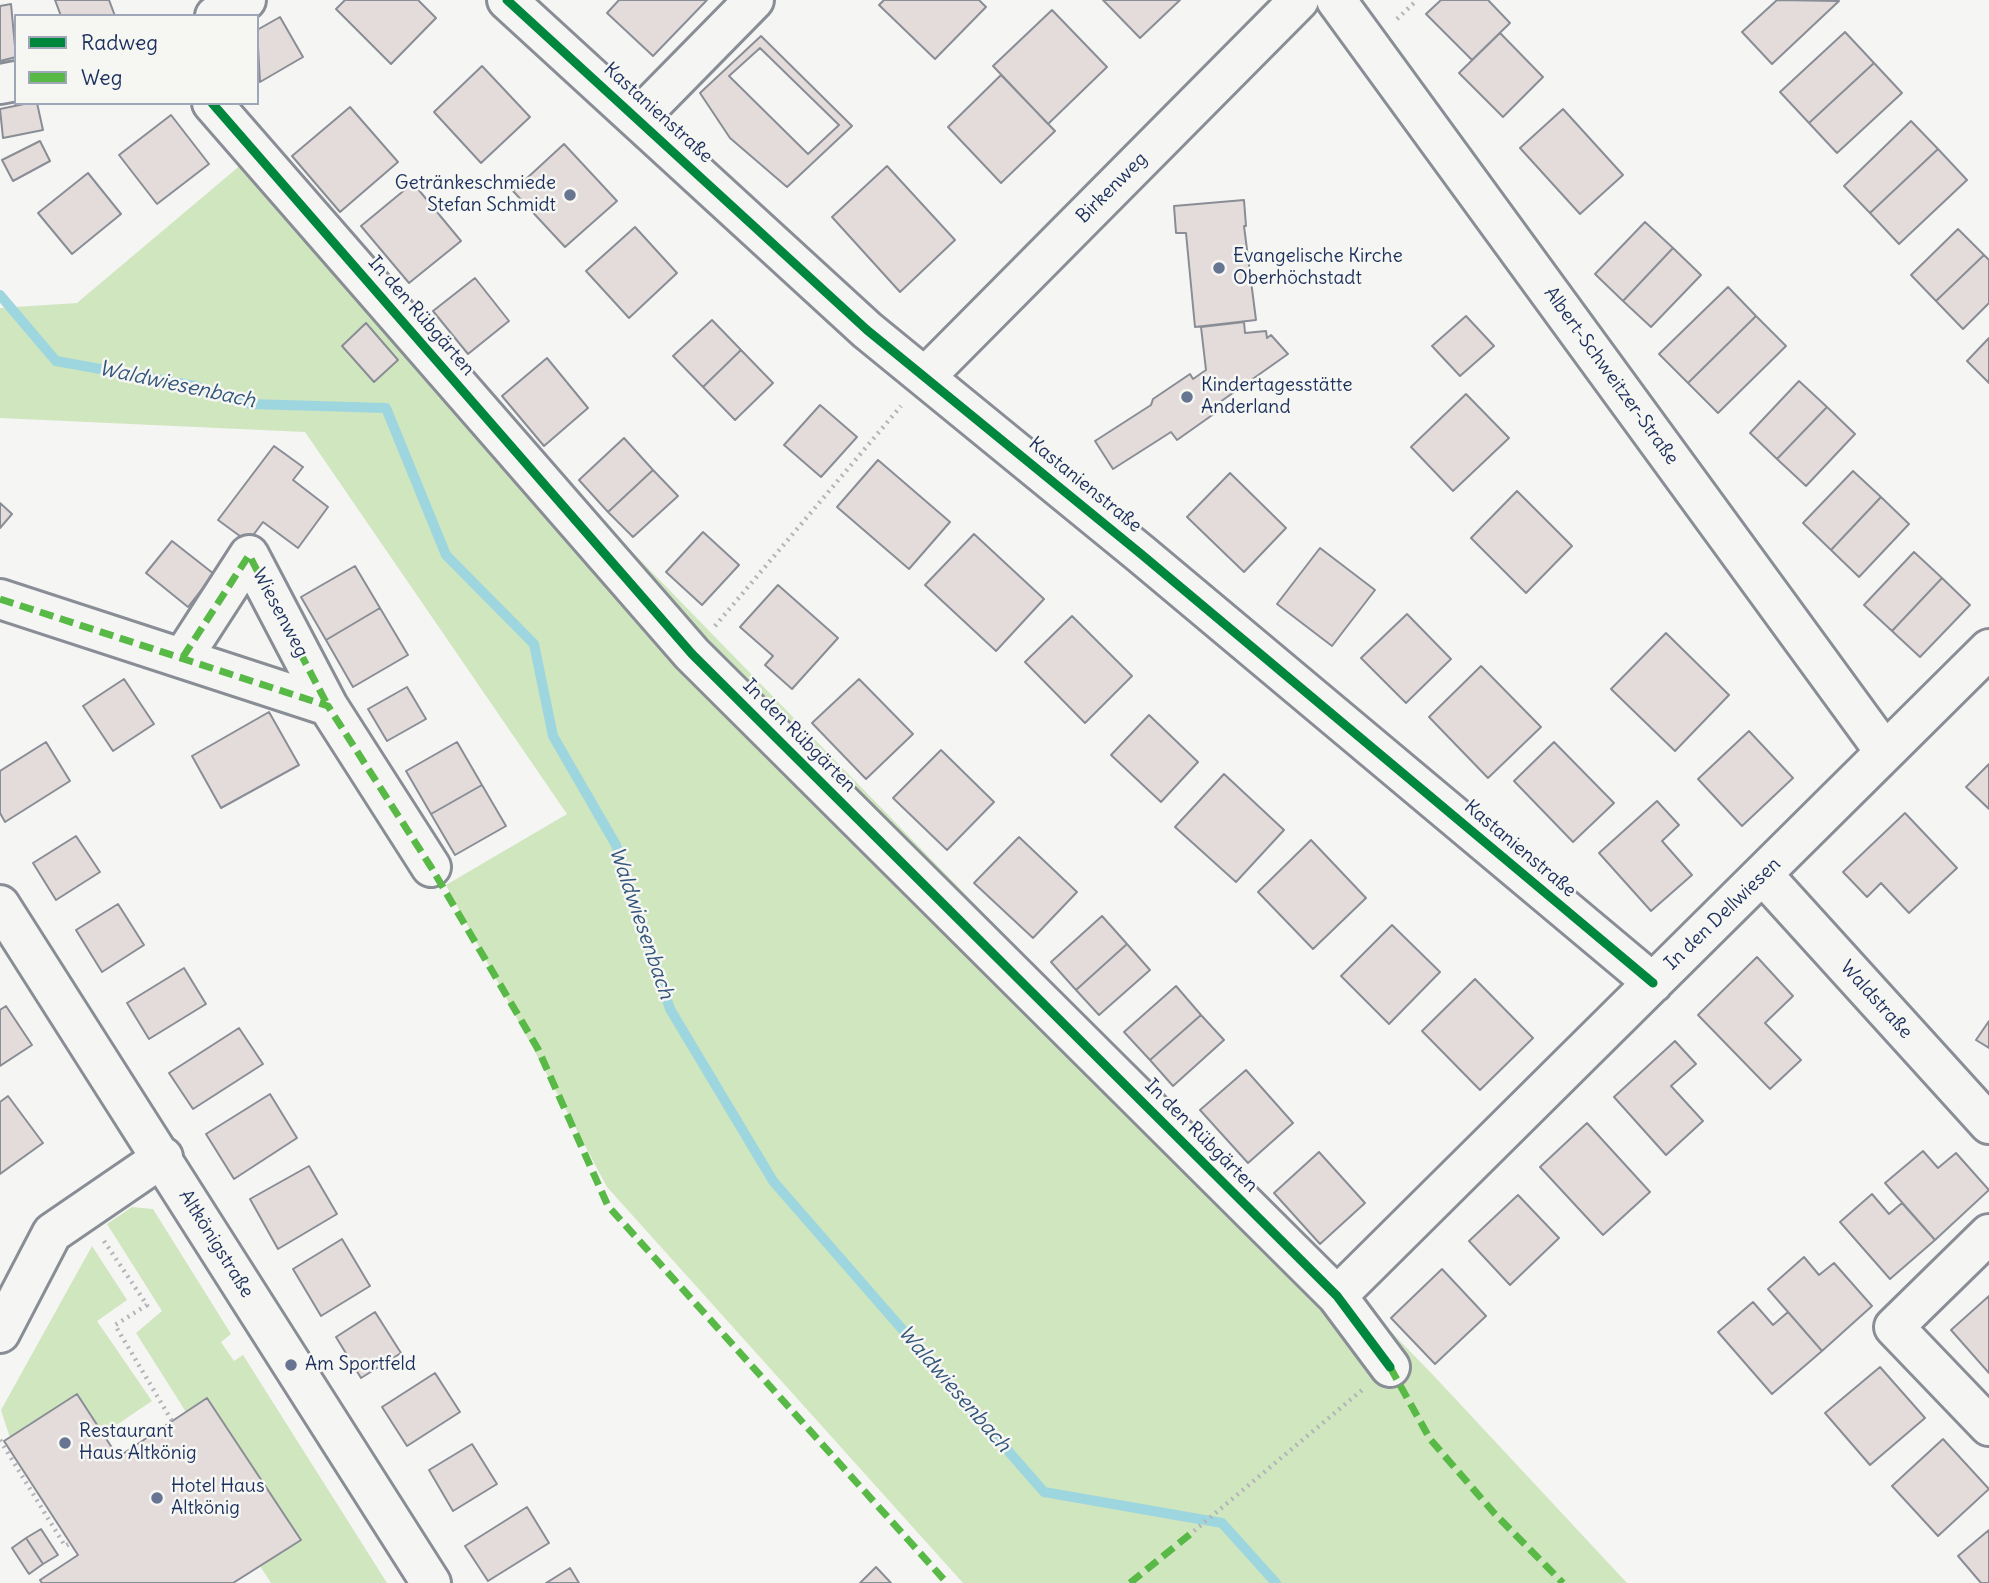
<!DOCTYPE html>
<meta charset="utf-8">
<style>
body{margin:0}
#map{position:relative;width:1989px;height:1583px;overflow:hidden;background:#f5f5f3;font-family:Delius,sans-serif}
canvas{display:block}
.legend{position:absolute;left:14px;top:14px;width:245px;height:91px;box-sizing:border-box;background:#f6f6f2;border:2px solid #9ea6b7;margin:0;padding:9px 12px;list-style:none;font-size:21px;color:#1b2f5e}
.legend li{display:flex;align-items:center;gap:14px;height:35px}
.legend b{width:35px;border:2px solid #9ea6b7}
</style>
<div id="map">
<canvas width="1989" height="1583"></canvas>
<ul class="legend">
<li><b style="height:9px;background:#00873e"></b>Radweg</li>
<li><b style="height:9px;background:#58b947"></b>Weg</li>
</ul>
</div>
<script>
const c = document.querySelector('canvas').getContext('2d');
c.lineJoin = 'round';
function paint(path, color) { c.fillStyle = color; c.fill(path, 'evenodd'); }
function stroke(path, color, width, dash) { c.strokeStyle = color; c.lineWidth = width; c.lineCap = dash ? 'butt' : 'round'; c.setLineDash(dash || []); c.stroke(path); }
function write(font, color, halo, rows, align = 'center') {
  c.font = font + ' Delius,sans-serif'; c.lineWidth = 5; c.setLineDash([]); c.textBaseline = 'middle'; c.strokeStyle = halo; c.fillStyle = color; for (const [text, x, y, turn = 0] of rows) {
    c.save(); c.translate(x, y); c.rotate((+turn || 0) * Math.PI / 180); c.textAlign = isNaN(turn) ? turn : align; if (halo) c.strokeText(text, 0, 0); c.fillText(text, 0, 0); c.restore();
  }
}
const green = new Path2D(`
 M249 158 1434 1376 1627 1583H963L607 1187 446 885 567 814 305 432 0 418V308L77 303Z
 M132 1207 153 1209 231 1334 221 1342 234 1361 243 1355 387 1583H271L260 1566 300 1539 208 1398 186 1412 136 1333 162 1311 107 1224Z
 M92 1246 127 1300 97 1321 152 1401 103 1434 10 1438 1 1410Z`);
const stream = new Path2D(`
 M0 295 56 361 195 386 250 404 386 408 446 555 534 644 553 736 616 845 670 1009 773 1181 1044 1492 1222 1523 1276 1583`);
const building = new Path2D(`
 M55 0H109L115 16H61Z
 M345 0H418L436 18 391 64 336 9Z
 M619 0H707L653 56 607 13Z
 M884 0H979L986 7 935 59 879 5Z
 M1103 0H1180L1140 38Z
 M1441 0H1488L1510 23 1472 60 1426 14Z
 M1777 0 1839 1 1772 64 1742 32Z
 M11 4 16 57 0 61V6Z
 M1052 10 1107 67 1048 124 993 66Z
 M280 17 303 57 260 82 257 30Z
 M1845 32 1874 63 1809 123 1780 92Z
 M1500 33 1543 77 1503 117 1459 73Z
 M761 36 852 126 787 187 730 138 700 93Z
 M760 48 839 125 808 154 729 76Z
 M1874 63 1902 93 1837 153 1809 123Z
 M482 66 530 117 481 163 434 112Z
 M1001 75 1055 131 1001 183 948 127Z
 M29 103H37L43 130 3 138 0 109Z
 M350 107 398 162 340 212 292 156Z
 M1563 109 1623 175 1580 214 1520 148Z
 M171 115 209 164 157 204 119 155Z
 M1911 121 1938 149 1870 213 1844 186Z
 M40 141 50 161 13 181 2 160Z
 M564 144 617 201 565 247 513 191Z
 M1938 149 1967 180 1899 244 1870 213Z
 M887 166 955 240 900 292 832 217Z
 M88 173 121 214 72 254 38 213Z
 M413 183 461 241 409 283 361 226Z
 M1244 200 1246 226H1244L1256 320 1195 327 1186 233H1176L1174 206Z
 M1645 222 1673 248 1623 301 1595 274Z
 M635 227 677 273 629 318 586 271Z
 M1958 229 1984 255 1936 301 1911 275Z
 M1673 248 1701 275 1651 327 1623 301Z
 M1984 255 1989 260V303L1963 329 1936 301Z
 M475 278 509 321 468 354 433 311Z
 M1728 287 1756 316 1688 383 1659 354Z
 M1466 316 1494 346 1460 376 1432 346Z
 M1756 316 1786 346 1718 413 1688 383Z
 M712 320 741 350 703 387 673 356Z
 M1244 322 1245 333 1266 331 1267 338 1271 335 1288 354 1213 407 1218 411 1177 440 1171 432 1113 469 1095 441 1151 405 1153 399 1190 374 1193 379 1206 370 1201 327Z
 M366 323 398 360 374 382 342 346Z
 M1989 338V383L1967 361Z
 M741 350 773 383 735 420 703 387Z
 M547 358 588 408 544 446 502 396Z
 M1799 381 1827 407 1777 459 1750 433Z
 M1466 394 1509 438 1453 491 1411 447Z
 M820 405 857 437 821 477 784 445Z
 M1827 407 1855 434 1806 486 1777 459Z
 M624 438 653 470 608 512 579 480Z
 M274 446 303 467 293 480 328 507 298 548 263 522 248 542 218 520Z
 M878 460 950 522 909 569 837 507Z
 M653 470 678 496 633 537 608 512Z
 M1853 471 1881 497 1831 550 1803 523Z
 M1230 473 1286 528 1244 572 1187 517Z
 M1517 491 1572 546 1526 593 1471 538Z
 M1881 497 1909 524 1859 577 1831 550Z
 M0 503 12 514 0 528Z
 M703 532 739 565 702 605 666 572Z
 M974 534 1044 599 996 651 925 585Z
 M172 541 214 574 188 607 146 573Z
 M1320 548 1375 590 1332 646 1277 604Z
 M1914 552 1942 578 1892 631 1864 605Z
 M355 566 380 608 326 640 301 597Z
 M1942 578 1970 605 1920 657 1892 631Z
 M778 585 838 638 792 689 765 665 773 656 740 627Z
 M380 608 408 655 353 687 326 640Z
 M1407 614 1451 659 1406 703 1361 658Z
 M1072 616 1132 676 1085 723 1025 662Z
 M1666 633 1729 695 1675 751 1611 689Z
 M1481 666 1541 727 1488 778 1429 717Z
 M124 679 154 724 113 751 83 706Z
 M859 679 913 734 866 779 812 723Z
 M407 687 426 719 387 741 368 709Z
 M269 712 299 765 221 808 192 756Z
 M1149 715 1198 762 1161 802 1111 755Z
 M1749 731 1793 778 1742 826 1698 779Z
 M46 742 70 781 5 822 0 813V771Z
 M457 742 482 785 431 814 406 771Z
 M1554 742 1614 803 1573 842 1514 781Z
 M941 750 994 802 947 850 893 798Z
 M1989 764V809L1966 787Z
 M1224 774 1284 830 1236 882 1175 827Z
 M482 785 506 826 455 855 431 814Z
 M1657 801 1679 825 1662 841 1692 875 1651 911 1599 853Z
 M1905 813 1957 868 1909 913 1881 883 1867 897 1843 872Z
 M76 836 100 872 56 900 33 863Z
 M1019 837 1077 892 1033 938 974 883Z
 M1311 840 1366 898 1313 949 1258 892Z
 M118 904 144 945 102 972 76 930Z
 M1102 916 1127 944 1076 990 1051 962Z
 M1392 925 1440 972 1389 1024 1341 976Z
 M1127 944 1150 970 1099 1015 1076 990Z
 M1757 957 1793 996 1765 1023 1801 1060 1770 1089 1698 1015Z
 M184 968 206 1004 149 1039 127 1003Z
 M1475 979 1533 1038 1480 1090 1422 1031Z
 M1176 986 1201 1015 1150 1060 1124 1032Z
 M6 1006 32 1045 0 1066V1010Z
 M1201 1015 1224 1040 1173 1086 1150 1060Z
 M1989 1021V1048L1976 1040Z
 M239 1028 263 1064 193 1109 169 1073Z
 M1675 1041 1696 1064 1671 1086 1703 1121 1666 1155 1614 1097Z
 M1246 1070 1293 1123 1248 1163 1200 1110Z
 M270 1094 297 1138 234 1179 206 1134Z
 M8 1096 43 1143 0 1174V1102Z
 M1587 1123 1650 1192 1603 1235 1540 1167Z
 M1923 1151 1938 1168 1956 1153 1989 1190 1935 1240 1885 1183Z
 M1319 1152 1365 1203 1320 1244 1274 1193Z
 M309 1166 337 1214 278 1249 250 1199Z
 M1872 1194 1889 1214 1902 1203 1935 1240 1890 1279 1840 1222Z
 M1518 1195 1559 1238 1510 1285 1469 1241Z
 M342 1239 370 1286 321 1316 293 1269Z
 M1804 1257 1819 1275 1834 1263 1872 1306 1822 1351 1768 1289Z
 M1442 1269 1486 1316 1435 1364 1391 1318Z
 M1989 1296V1373L1951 1330Z
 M1753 1302 1773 1325 1788 1312 1822 1351 1772 1394 1718 1332Z
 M375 1312 401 1353 361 1378 336 1337Z
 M1880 1367 1925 1418 1870 1465 1825 1413Z
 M435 1373 460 1412 407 1446 382 1407Z
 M77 1394 118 1457 207 1398 301 1540 233 1583H42L40 1580 78 1555 4 1441Z
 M1943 1439 1989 1489 1938 1536 1892 1486Z
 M472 1444 497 1484 453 1511 429 1470Z
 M527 1507 549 1543 488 1581 465 1546Z
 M41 1529 58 1555 43 1564 26 1538Z
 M1989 1530V1583H1981L1958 1556Z
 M26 1538 43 1564 29 1574 12 1548Z
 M876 1567 891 1583H860Z
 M570 1568 579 1583H546Z`);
const path = new Path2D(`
 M1397 19 1417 0
 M715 626 901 406
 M104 1241 147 1305 115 1325 172 1421
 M0 1440 65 1546 71 1543
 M1194 1531 1362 1390`);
const minor = new Path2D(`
 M507 0 867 330 1141 554 1653 983
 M1336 0 1885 752
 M215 16 246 0
 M0 84 16 81
 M212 103 692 654 1337 1296 1390 1367
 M638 118 754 0
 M925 377 1299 0
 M0 599 328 706 431 867
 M183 657 249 555 328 706
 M1764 876 1989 1124
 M0 905 431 1583
 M1989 1234 1894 1327 1989 1426
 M1337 1296 1989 649
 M0 1333 52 1233 163 1157`);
const quiet = new Path2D(`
 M0 599 328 706 431 867 538 1049 608 1206 947 1583
 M183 657 249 555 328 706
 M1390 1367 1430 1439 1495 1514 1563 1583
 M1130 1583 1194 1531`);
const cycleway = new Path2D(`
 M507 0 867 330 1141 554 1653 983
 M212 103 692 654 1337 1296 1390 1367`);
const markers = [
 [570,195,7,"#677492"],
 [1219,268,7,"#677492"],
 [1187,397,7,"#677492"],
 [291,1365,7,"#677492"],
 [65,1443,7,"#677492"],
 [157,1498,7,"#677492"]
];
const streetNames = [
 ["Kastanienstraße",658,113,42],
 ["Birkenweg",1112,188,-45],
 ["In den Rübgärten",421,316,49],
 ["Albert-Schweitzer-Straße",1611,376,54],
 ["Kastanienstraße",1085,485,39],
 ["Wiesenweg",280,613,62],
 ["In den Rübgärten",799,736,45],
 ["Kastanienstraße",1520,849,40],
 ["In den Dellwiesen",1723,914,-44],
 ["Waldstraße",1876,1000,48],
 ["In den Rübgärten",1201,1136,45],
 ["Altkönigstraße",216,1244,58]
];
const poiNames = [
 ["Getränkeschmiede",556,184,"right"],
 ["Stefan Schmidt",556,206,"right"],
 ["Evangelische Kirche",1233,257],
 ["Oberhöchstadt",1233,279],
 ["Kindertagesstätte",1201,386],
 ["Anderland",1201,408],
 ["Am Sportfeld",305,1365],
 ["Restaurant",79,1432],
 ["Haus Altkönig",79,1454],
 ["Hotel Haus",171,1487],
 ["Altkönig",171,1509]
];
const waterNames = [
 ["Waldwiesenbach",177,385,12],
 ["Waldwiesenbach",641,923,71],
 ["Waldwiesenbach",954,1389,49]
];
paint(green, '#d0e6bf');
stroke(stream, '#9ed6df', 10);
paint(building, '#e4dcda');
stroke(building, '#898d95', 2);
stroke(minor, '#898d95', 44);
stroke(path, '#b2b4b9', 4.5, [2, 5]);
stroke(minor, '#f5f5f3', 38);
stroke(quiet, '#58b947', 7, [14, 7]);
stroke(cycleway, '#00873e', 9);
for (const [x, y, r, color] of markers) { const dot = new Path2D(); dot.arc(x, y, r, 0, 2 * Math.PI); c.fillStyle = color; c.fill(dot); stroke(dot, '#f6f6f2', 2.5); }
write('19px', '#1b2f5e', '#f6f6f2', streetNames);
write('19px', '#1b2f5e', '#f6f6f2', poiNames, 'left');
write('italic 21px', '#32557c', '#f6f6f2', waterNames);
</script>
